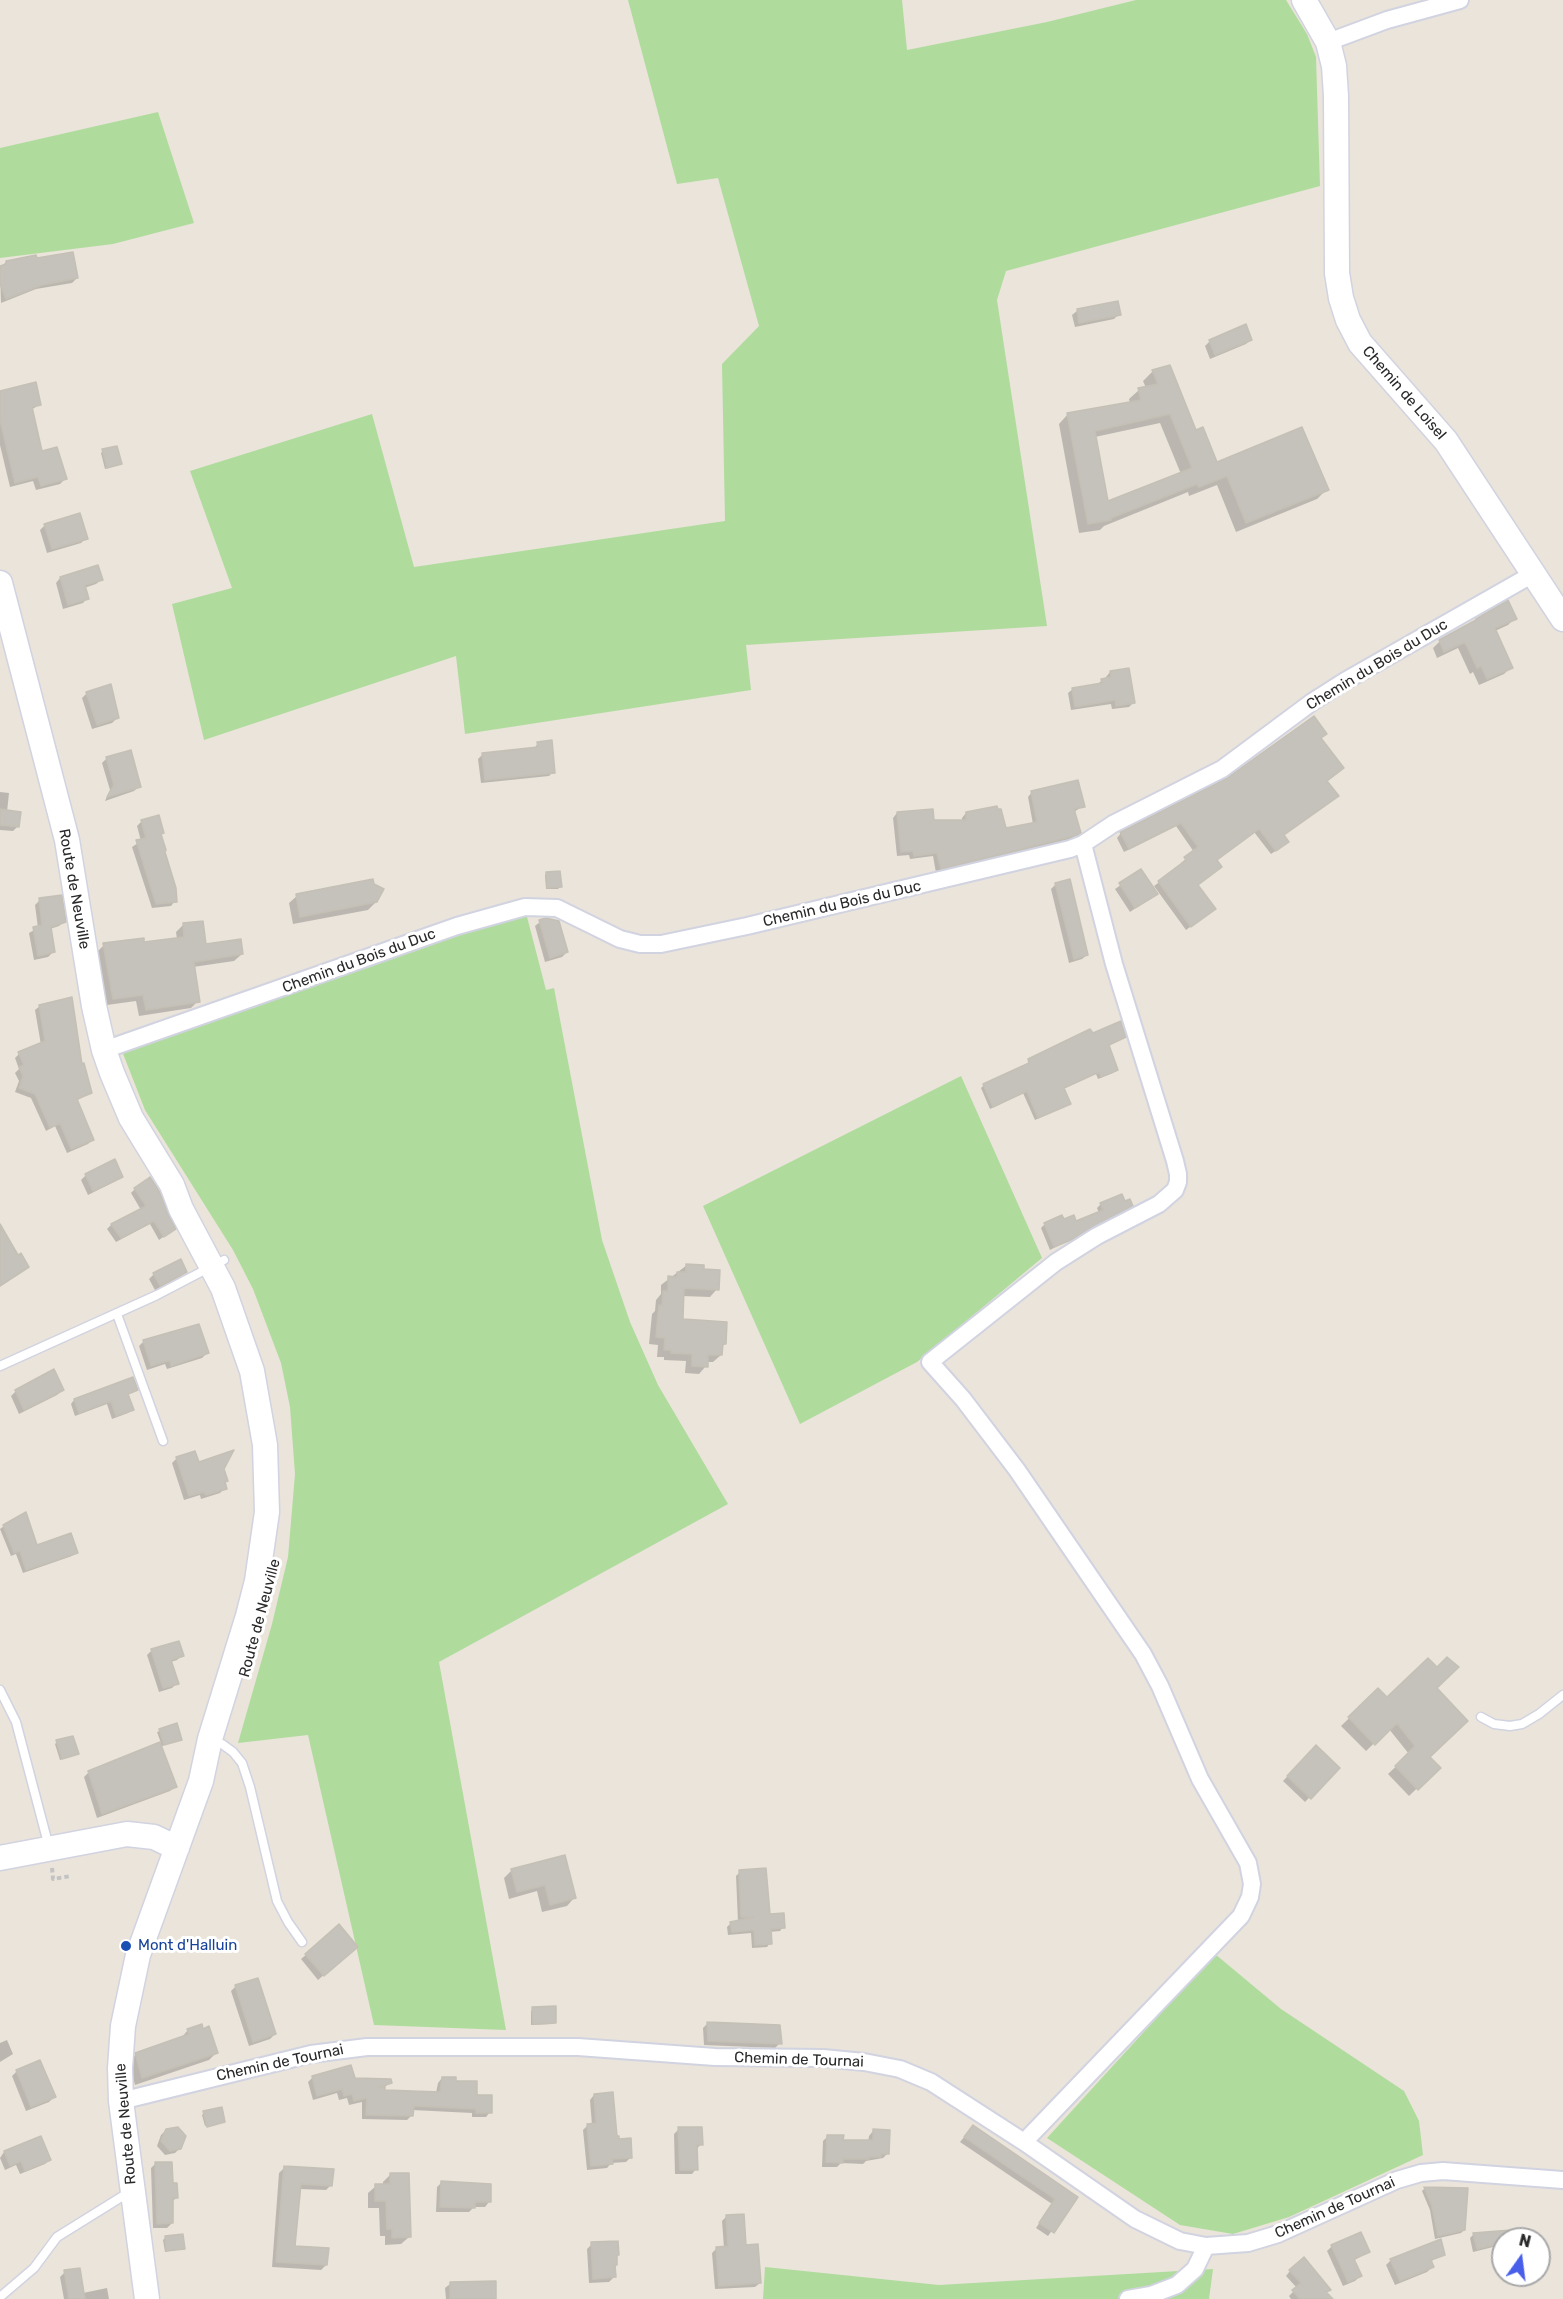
<!DOCTYPE html>
<html>
<head>
<meta charset="utf-8">
<style>
	body { margin:0 }
	#map { position:relative; width:1563px; height:2299px; overflow:hidden; background:#eae4db; font-family:Rubik,sans-serif }
	canvas { display:block }
	.north { position:absolute; left:1491px; top:2227px; width:60px; height:60px; box-sizing:border-box; background:#fff; border:2px solid #a9a9a9; border-radius:50%; rotate:14deg; font-size:16px; font-weight:700; line-height:24px; text-align:center; color:#292929 }
	.north::after { content:''; display:block; margin:auto; width:21px; height:27px; background:#485fea; clip-path:polygon(50% 0,100% 100%,50% 72%,0 100%) }
</style>
</head>
<body>
<div id="map">
<canvas width="1563" height="2299"></canvas>
<div class="north">N</div>
</div>
<script>
const g = document.querySelector('canvas').getContext('2d');
g.lineJoin = 'round';
function fillPath(path, color) { g.fillStyle = color; g.fill(path, 'evenodd'); }
const toPath = rows => new Path2D(rows.map(r => 'M' + r).join(''));
function strokePath(path, color, width, dash) { g.strokeStyle = color; g.lineWidth = width; g.lineCap = dash ? 'butt' : 'round'; g.setLineDash(dash || []); g.stroke(path); }
function drawText(font, color, halo, rows, align = 'center') {
  g.font = font + ' Rubik,sans-serif'; g.lineWidth = 6; g.setLineDash([]); g.textBaseline = 'middle'; g.strokeStyle = halo; g.fillStyle = color; for (const [text, x, y, turn = 0] of rows) {
    g.save(); g.translate(x, y); g.rotate((+turn || 0) * Math.PI / 180); g.textAlign = isNaN(turn) ? turn : align; if (halo) g.strokeText(text, 0, 0); g.fillText(text, 0, 0); g.restore();
  }
}
fillPath(toPath([
	[628,0,902,0,907,50,1047,22,1136,0,1286,0,1307,34,1316,57,1320,186,1006,271,997,300,1047,626,746,645,751,690,465,734,456,656,204,740,172,604,232,588,190,471,372,414,414,567,725,521,722,364,759,326,718,178,677,184],
	[158,112,194,223,113,244,0,258,0,148],
	[526,913,546,990,554,988,602,1240,630,1322,658,1385,728,1504,439,1662,506,2030,374,2025,308,1735,238,1743,272,1624,288,1557,295,1474,290,1407,281,1363,253,1289,233,1250,145,1110,120,1046,377,959],
	[961,1076,1042,1258,917,1362,800,1424,703,1206],
	[1215,1954,1281,2009,1404,2091,1419,2121,1423,2155,1289,2217,1233,2234,1180,2225,1047,2138],
	[765,2267,939,2285,1213,2269,1209,2299,763,2299]
]), '#afdc9c');
fillPath(toPath([
	[36,260,77,278,72,283,36,289,1,303,0,268,6,262],
	[1077,311,1119,314,1114,319,1075,327,1072,315],
	[1251,339,1246,344,1210,359,1205,346,1210,341],
	[1153,371,1216,464,1327,489,1317,499,1236,532,1217,485,1189,496,1188,492,1104,526,1100,530,1079,533,1059,424,1068,414,1130,403,1129,399,1139,390,1146,388,1143,381],
	[1160,423,1181,474,1107,504,1095,437],
	[0,393,39,405,31,410,41,453,65,479,60,484,36,490,33,481,10,487,0,445],
	[103,451,120,464,105,469,101,453],
	[45,525,86,538,81,543,47,553,40,530],
	[60,578,101,580,96,584,84,588,87,598,83,603,63,609,56,583],
	[1515,618,1508,625,1495,631,1511,667,1504,674,1479,685,1473,672,1470,674,1458,648,1437,658,1433,648,1440,641],
	[1110,672,1134,702,1129,707,1112,709,1111,704,1071,710,1068,693,1073,689,1097,685,1102,680,1106,679,1106,677],
	[87,693,117,718,112,723,92,729,82,698],
	[1319,739,1326,781,1337,796,1282,835,1283,846,1271,854,1254,832,1215,860,1220,867,1197,885,1214,909,1186,930,1154,886,1182,865,1181,863,1194,852,1176,826,1124,852,1117,838,1121,833],
	[538,743,553,772,549,776,481,783,478,759,482,755,534,749],
	[130,752,139,786,134,791,105,801,110,790,102,763,106,759],
	[0,792,9,793,7,812,18,826,13,831,0,830],
	[1032,792,1083,806,1074,812,1079,832,1074,837,1061,843,936,873,933,856,910,859,909,855,897,856,893,818,897,813,933,821,962,821,962,818,966,813,1005,830,1033,824,1028,797],
	[158,817,160,835,175,901,171,906,152,908,132,847,141,841,137,826,141,822],
	[1141,871,1156,894,1130,912,1115,889],
	[547,873,560,887,558,889,546,889,545,875],
	[1056,884,1087,955,1082,959,1069,963,1051,889],
	[297,896,376,902,368,910,293,924,289,903],
	[40,900,64,922,59,926,50,929,53,952,48,957,34,960,29,933,38,928,35,905],
	[540,922,567,952,562,957,545,962,535,926],
	[183,925,205,946,242,954,234,961,193,967,198,1001,191,1008,139,1016,136,1001,107,1005,97,952,104,945,143,943,177,939,176,932],
	[40,1006,81,1066,90,1093,76,1101,93,1139,88,1144,67,1153,55,1126,46,1131,31,1098,15,1092,19,1081,15,1073,19,1069,15,1058,19,1054,41,1045,35,1010],
	[1092,1035,1124,1037,1108,1046,1117,1070,1113,1073,1098,1079,1096,1074,1063,1089,1069,1104,1035,1120,1023,1093,990,1109,981,1088,984,1085,1026,1066,1029,1061],
	[114,1161,121,1176,116,1181,88,1195,81,1180,86,1175],
	[135,1189,174,1229,159,1240,150,1224,116,1242,107,1229,111,1225,141,1210,131,1193],
	[1101,1204,1128,1209,1050,1250,1041,1228,1045,1224,1062,1217,1063,1221,1075,1223,1099,1213,1097,1208],
	[687,1265,703,1271,717,1289,710,1297,682,1296,681,1321,725,1344,721,1347,721,1355,713,1362,706,1362,706,1366,699,1374,685,1373,686,1361,664,1360,664,1357,657,1357,658,1345,649,1344,652,1314,655,1311,656,1300,661,1294,661,1285],
	[186,1272,181,1276,155,1290,149,1279,154,1274],
	[144,1341,207,1353,202,1358,167,1369,165,1364,147,1370,139,1346],
	[136,1389,127,1395,132,1409,128,1413,112,1419,107,1404,75,1416,71,1404,74,1400],
	[62,1390,57,1395,19,1414,11,1396,16,1391],
	[177,1458,222,1469,225,1488,220,1493,201,1499,200,1495,184,1500,172,1463],
	[4,1526,36,1546,76,1552,72,1556,23,1573,16,1554,11,1556,0,1529],
	[152,1650,182,1655,177,1660,171,1662,177,1683,172,1688,159,1692,147,1655],
	[1435,1688,1428,1757,1438,1768,1409,1796,1388,1774,1409,1754,1389,1729,1366,1751,1341,1726,1378,1690,1387,1699],
	[176,1725,180,1739,160,1747,175,1787,170,1791,97,1818,84,1777,89,1772,161,1743,157,1732],
	[57,1742,77,1754,60,1760,55,1744],
	[1316,1747,1338,1768,1305,1802,1283,1781],
	[564,1857,574,1898,567,1906,542,1912,537,1891,509,1899,504,1878,511,1871],
	[740,1872,768,1916,783,1927,780,1931,769,1932,770,1943,767,1947,752,1948,751,1933,728,1935,727,1927,731,1923,738,1922,736,1876],
	[339,1927,351,1951,318,1980,301,1959],
	[236,1986,275,2034,270,2039,249,2046,231,1991],
	[533,2009,555,2022,553,2024,531,2025,531,2011],
	[707,2024,780,2043,775,2048,704,2045,703,2028],
	[188,2030,216,2053,209,2060,135,2085,129,2062,136,2054,181,2038],
	[7,2040,13,2054,0,2062,0,2043],
	[17,2071,54,2097,49,2102,26,2111,12,2076],
	[313,2077,390,2082,384,2088,383,2092,436,2093,438,2083,442,2078,455,2083,475,2097,490,2112,486,2117,472,2117,472,2113,412,2110,412,2115,407,2120,362,2119,362,2102,349,2105,347,2098,339,2100,337,2093,313,2100,308,2082],
	[594,2095,616,2138,631,2157,626,2162,611,2163,607,2168,587,2170,583,2130,587,2126,592,2125,590,2100],
	[204,2113,223,2121,205,2126,202,2115],
	[679,2129,701,2144,696,2150,696,2169,692,2174,675,2174,674,2134],
	[166,2130,180,2148,175,2153,165,2155,157,2146,161,2135],
	[873,2131,888,2153,883,2158,866,2161,863,2164,841,2163,837,2167,822,2167,823,2141,828,2136,842,2141,868,2142,869,2136],
	[969,2131,1076,2198,1048,2236,1036,2228,1052,2204,960,2142],
	[40,2138,49,2160,45,2164,20,2174,16,2165,5,2170,0,2158,4,2152],
	[156,2163,171,2185,177,2197,171,2203,172,2223,167,2228,153,2228,151,2168],
	[284,2168,331,2185,326,2190,299,2189,293,2248,326,2265,321,2270,272,2267,279,2173],
	[391,2174,409,2237,401,2244,385,2245,385,2236,380,2236,379,2208,368,2208,368,2193,376,2186,383,2186,383,2182],
	[442,2182,489,2202,485,2207,474,2207,469,2212,436,2212,437,2187],
	[1425,2188,1464,2230,1461,2233,1435,2239,1430,2210,1422,2191],
	[726,2217,744,2246,760,2283,755,2287,715,2289,712,2253,717,2248,724,2248,722,2221],
	[1524,2230,1525,2239,1503,2239,1503,2261,1493,2247,1473,2252,1470,2238,1474,2234],
	[165,2238,183,2248,165,2252,163,2240],
	[592,2244,615,2256,614,2277,609,2282,589,2283,587,2249],
	[1332,2246,1368,2252,1353,2261,1360,2276,1355,2281,1343,2286,1327,2251],
	[1443,2254,1430,2262,1432,2267,1427,2272,1395,2285,1386,2265,1391,2260],
	[1290,2271,1329,2290,1325,2293,1331,2299,1291,2299,1289,2296,1297,2288,1286,2276],
	[65,2272,83,2293,107,2288,109,2299,64,2299,60,2277],
	[450,2284,494,2299,446,2299,445,2288]
]), '#0003');
const building = toPath([
	[73,252,78,278,42,285,6,299,0,284,0,266,6,264,6,261,36,255,37,258,73,252],
	[1118,301,1121,315,1079,323,1077,309,1118,301],
	[1246,324,1252,340,1215,355,1209,340,1246,324],
	[1170,365,1196,430,1203,427,1217,462,1302,427,1329,490,1246,523,1227,476,1199,487,1197,484,1111,518,1111,520,1088,524,1067,413,1141,400,1138,388,1158,384,1152,370,1170,365],
	[1170,414,1192,468,1108,501,1095,431,1170,414],
	[36,382,41,405,32,407,42,451,57,447,67,479,41,486,38,477,15,483,0,420,0,391,36,382],
	[117,446,122,464,107,468,102,449,117,446],
	[80,513,88,539,52,549,44,524,80,513],
	[98,565,103,580,85,585,89,599,68,605,60,577,98,565],
	[1508,600,1517,619,1495,628,1513,668,1487,679,1481,666,1477,668,1465,642,1444,652,1439,640,1476,620,1476,619,1508,600],
	[1129,668,1135,703,1116,706,1115,700,1075,707,1072,688,1102,683,1101,679,1111,677,1110,671,1129,668],
	[111,684,119,718,97,725,86,692,111,684],
	[1314,716,1327,734,1321,738,1344,768,1327,781,1339,796,1284,835,1289,842,1276,851,1259,829,1217,860,1222,867,1198,885,1216,909,1191,927,1158,881,1186,860,1184,857,1198,847,1181,823,1129,849,1120,832,1227,778,1314,716],
	[552,740,555,773,485,780,482,753,538,747,537,742,552,740],
	[131,750,141,787,107,797,114,785,106,757,131,750],
	[1078,780,1085,807,1074,809,1081,833,1078,835,941,869,937,853,914,856,913,851,901,852,897,812,933,809,934,820,966,820,966,812,997,806,998,809,1001,809,1006,828,1037,822,1031,791,1078,780],
	[0,809,21,812,19,827,0,825,0,809],
	[159,815,164,833,161,834,166,850,165,852,176,888,177,902,156,904,136,840,146,838,141,820,159,815],
	[1141,869,1158,894,1135,908,1119,883,1141,869],
	[560,871,562,887,547,888,546,872,560,871],
	[373,879,374,884,384,889,377,902,300,917,296,894,373,879],
	[1070,879,1088,955,1074,959,1055,883,1070,879],
	[62,895,66,922,51,927,55,952,38,956,33,927,42,925,39,898,62,895],
	[546,918,559,921,568,952,550,958,539,920,546,918],
	[203,921,206,944,241,939,243,954,194,962,200,1002,146,1010,143,995,113,999,103,943,144,938,144,942,184,937,183,923,203,921],
	[72,997,82,1064,84,1063,92,1093,77,1099,94,1140,71,1149,60,1123,50,1128,35,1094,19,1088,23,1076,19,1067,24,1065,18,1052,45,1041,39,1005,72,997],
	[1121,1021,1126,1037,1109,1045,1118,1070,1101,1077,1099,1072,1064,1088,1071,1104,1038,1118,1027,1091,993,1107,983,1084,1029,1063,1028,1059,1090,1029,1093,1033,1121,1021],
	[115,1159,123,1177,93,1191,85,1174,115,1159],
	[150,1177,159,1191,176,1229,164,1237,154,1221,121,1238,111,1224,146,1206,134,1188,150,1177],
	[1122,1194,1125,1201,1130,1199,1133,1206,1071,1240,1054,1247,1044,1223,1062,1215,1064,1219,1074,1215,1076,1221,1103,1210,1100,1203,1122,1194],
	[0,1224,18,1255,21,1253,29,1267,0,1286,0,1224],
	[181,1259,187,1272,160,1286,153,1273,181,1259],
	[686,1264,704,1265,704,1269,720,1270,719,1290,684,1288,683,1319,727,1322,726,1344,723,1344,722,1355,708,1355,708,1367,692,1366,692,1354,671,1353,671,1350,664,1350,665,1338,656,1337,659,1305,662,1306,663,1291,668,1291,668,1276,677,1277,677,1272,686,1272,686,1264],
	[199,1324,209,1353,171,1366,170,1360,151,1366,143,1340,199,1324],
	[54,1369,64,1390,24,1410,15,1390,54,1369],
	[133,1377,138,1390,128,1394,134,1410,116,1416,111,1401,79,1413,74,1399,133,1377],
	[234,1450,224,1469,228,1481,225,1482,227,1489,206,1495,204,1492,189,1496,176,1457,195,1451,199,1462,234,1450],
	[26,1512,37,1545,71,1533,78,1553,26,1570,20,1551,14,1553,3,1525,26,1512],
	[179,1641,184,1656,171,1660,179,1684,163,1688,151,1649,179,1641],
	[1447,1657,1459,1667,1437,1688,1468,1721,1430,1757,1441,1768,1418,1790,1395,1766,1415,1746,1397,1723,1375,1745,1348,1717,1378,1688,1387,1697,1428,1658,1437,1667,1447,1657],
	[177,1723,182,1740,164,1745,159,1729,177,1723],
	[73,1736,79,1754,62,1759,56,1740,73,1736],
	[160,1742,177,1787,102,1814,88,1771,160,1742],
	[1316,1745,1340,1768,1311,1799,1287,1776,1316,1745],
	[565,1855,576,1898,550,1905,545,1885,517,1892,511,1869,565,1855],
	[766,1868,770,1914,784,1913,785,1928,771,1929,772,1944,755,1945,754,1930,732,1932,730,1922,754,1917,741,1917,739,1870,766,1868],
	[339,1924,358,1947,324,1976,305,1954,339,1924],
	[258,1978,276,2034,253,2042,235,1985,258,1978],
	[556,2006,556,2023,533,2024,532,2007,556,2006],
	[707,2022,780,2025,782,2044,708,2041,707,2022],
	[202,2024,203,2029,209,2026,218,2053,142,2078,135,2053,189,2034,187,2029,202,2024],
	[40,2060,56,2097,31,2107,16,2070,40,2060],
	[351,2065,355,2078,391,2079,392,2083,379,2087,385,2087,385,2090,440,2092,442,2077,456,2077,456,2081,477,2081,477,2095,492,2095,492,2113,476,2113,476,2109,414,2106,413,2116,366,2115,367,2098,354,2101,352,2094,344,2096,342,2089,317,2096,312,2076,351,2065],
	[613,2092,617,2136,619,2136,619,2139,631,2138,632,2158,612,2159,613,2164,591,2166,587,2124,596,2123,594,2094,613,2092],
	[222,2107,225,2122,207,2127,203,2111,222,2107],
	[973,2125,1078,2197,1054,2233,1039,2223,1055,2199,964,2137,973,2125],
	[178,2127,186,2136,181,2149,170,2151,161,2141,166,2129,178,2127],
	[678,2127,702,2127,703,2145,697,2145,698,2170,680,2170,678,2127],
	[873,2129,890,2130,889,2154,881,2154,881,2157,869,2157,869,2159,843,2159,843,2163,826,2162,827,2135,844,2135,843,2140,873,2140,873,2129],
	[41,2136,51,2160,25,2171,21,2161,10,2166,4,2151,41,2136],
	[155,2162,172,2162,173,2183,177,2183,178,2198,173,2198,173,2223,157,2224,155,2162],
	[284,2166,334,2169,332,2186,301,2184,295,2246,329,2248,327,2265,276,2262,284,2166],
	[390,2173,409,2173,411,2237,392,2238,392,2229,387,2229,386,2201,375,2201,375,2184,390,2184,390,2173],
	[441,2181,491,2184,491,2202,475,2202,475,2208,440,2207,441,2181],
	[1424,2187,1468,2188,1465,2230,1438,2236,1432,2206,1424,2187],
	[744,2214,746,2245,758,2244,761,2283,719,2286,716,2247,728,2246,726,2215,744,2214],
	[1524,2229,1526,2238,1503,2239,1503,2243,1477,2249,1473,2233,1524,2229],
	[1361,2232,1370,2252,1354,2259,1362,2276,1348,2282,1331,2245,1361,2232],
	[183,2234,185,2249,166,2251,165,2236,183,2234],
	[1441,2239,1445,2255,1431,2260,1434,2267,1400,2281,1390,2259,1441,2239],
	[618,2241,619,2255,617,2255,617,2265,615,2265,616,2277,593,2279,591,2242,618,2241],
	[1304,2257,1331,2290,1326,2292,1333,2299,1300,2299,1292,2290,1301,2283,1289,2270,1304,2257],
	[80,2268,85,2299,69,2299,64,2270,80,2268],
	[496,2281,496,2299,450,2299,450,2282,496,2281]
]);
fillPath(building, '#c5c1bb');
strokePath(building, '#c5c0b5', 1.5);
const lane = toPath([
	[117,1314,163,1441],
	[0,1366,157,1295,224,1260],
	[0,1690,16,1722,49,1847],
	[1481,1717,1494,1724,1510,1726,1522,1724,1539,1714,1563,1695],
	[211,1740,222,1744,233,1752,242,1763,250,1787,277,1901,288,1922,302,1942],
	[0,2297,34,2268,57,2237,131,2191]
]);
const street = toPath([
	[1328,42,1387,20,1460,0],
	[104,1050,457,926,525,907,557,908,620,939,640,944,661,944,747,926,1070,849,1083,844,1113,824,1222,769,1312,702,1345,681,1533,574],
	[121,2101,311,2054,367,2047,578,2047,715,2057,823,2058,864,2062,900,2069,931,2082,1024,2142,1135,2219,1180,2241,1206,2246,1248,2243,1278,2234,1397,2180,1421,2173,1443,2171,1563,2180],
	[1024,2142,1241,1916,1250,1897,1252,1884,1248,1863,1200,1779,1160,1686,1143,1654,1017,1470,963,1399,930,1362,1056,1262,1097,1236,1159,1204,1175,1190,1178,1182,1178,1174,1175,1161,1114,964,1083,844],
	[1128,2299,1151,2295,1177,2285,1195,2269,1206,2246]
]);
const secondary = toPath([
	[1304,0,1328,42,1334,66,1336,96,1337,273,1341,298,1348,320,1360,343,1446,441,1563,619],
	[0,583,67,840,94,1006,104,1050,112,1073,131,1118,172,1185,181,1209,223,1288,252,1371,265,1445,267,1512,257,1581,248,1616,210,1739,201,1781,138,1955,123,2026,120,2068,121,2101,147,2299],
	[0,1858,127,1834,154,1837,177,1848]
]);
strokePath(lane, '#d1d3e0', 11);
strokePath(street, '#d1d3e0', 20);
strokePath(secondary, '#d1d3e0', 27);
strokePath(toPath([
	[52,1868,53,1879,71,1876]
]), '#c3c3c3', 4, [4.5, 3]);
strokePath(lane, '#fff', 8);
strokePath(street, '#fff', 16);
strokePath(secondary, '#fff', 24);
for (const [x, y, r, color] of [
	[126,1946,6,"#1a4fb4"]
]) { const dot = new Path2D(); dot.arc(x, y, r, 0, 2 * Math.PI); g.fillStyle = color; g.fill(dot); strokePath(dot, '#fff', 2); }
drawText('15px', '#292929', '#fff', [
	["Chemin de Loisel",1404,393,49],
	["Chemin du Bois du Duc",1377,665,-31],
	["Route de Neuville",74,889,80],
	["Chemin du Bois du Duc",842,904,-13],
	["Chemin du Bois du Duc",359,961,-20],
	["Route de Neuville",260,1618,-75],
	["Chemin de Tournai",799,2060,2],
	["Chemin de Tournai",280,2063,-12],
	["Route de Neuville",126,2124,-95],
	["Chemin de Tournai",1335,2208,-24]
]);
drawText('15px', '#164399', '#fff', [
	["Mont d'Halluin",138,1946]
], 'left');
</script>
</body>
</html>
